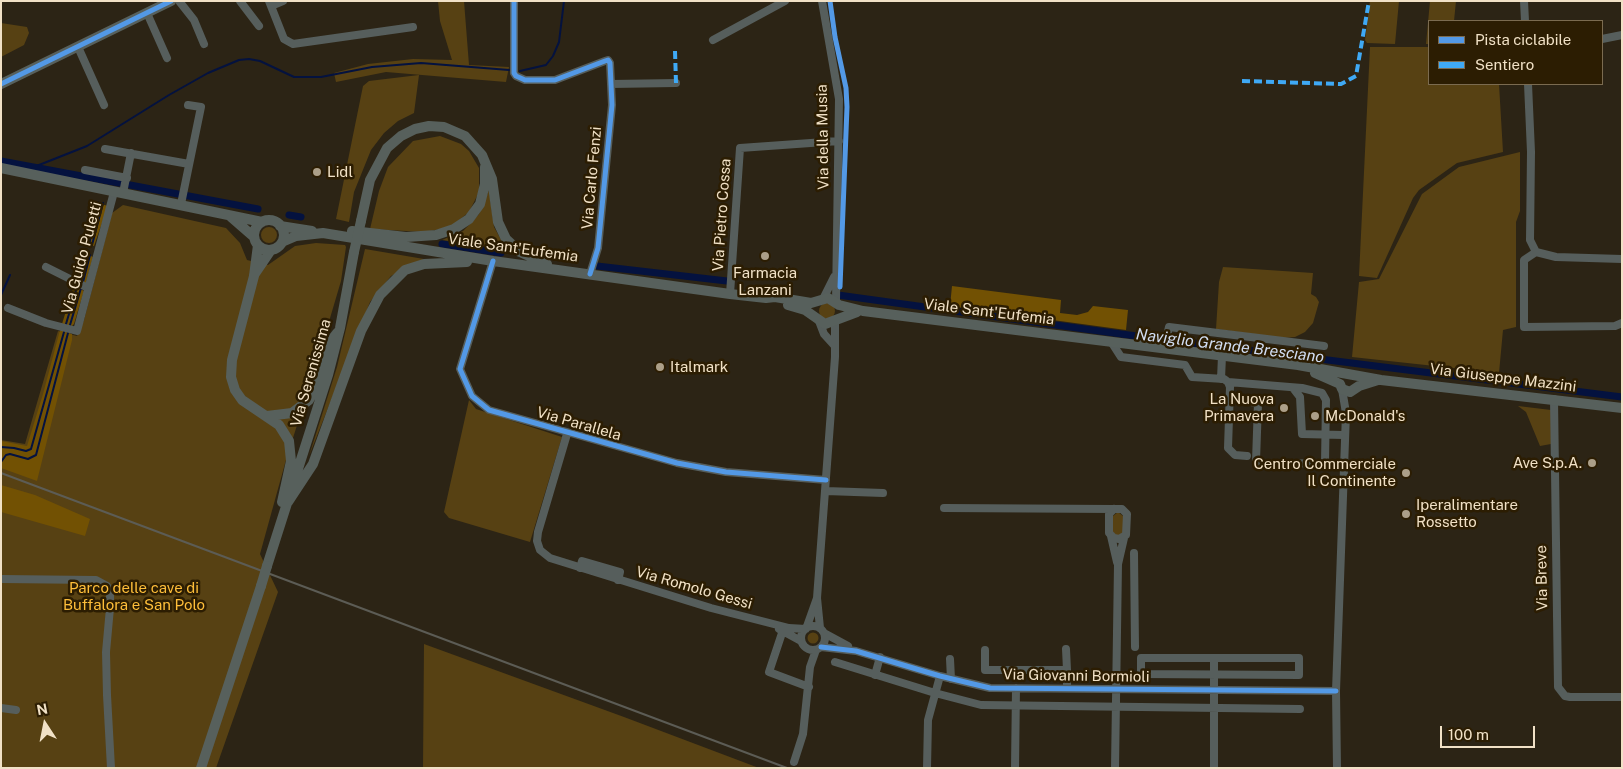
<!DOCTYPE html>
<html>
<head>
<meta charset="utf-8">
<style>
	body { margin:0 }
	#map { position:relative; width:1623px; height:769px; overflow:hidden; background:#2c2415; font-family:"Public Sans",sans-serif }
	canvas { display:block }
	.frame { position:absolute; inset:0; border:2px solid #f1e1c6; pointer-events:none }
	.legend { position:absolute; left:1428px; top:20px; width:175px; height:65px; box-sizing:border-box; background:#2c1d02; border:1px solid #7b6b50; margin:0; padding:6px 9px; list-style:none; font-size:15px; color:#f1e1c6 }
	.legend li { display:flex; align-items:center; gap:10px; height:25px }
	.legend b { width:25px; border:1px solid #7b6b50 }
	.north { position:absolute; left:20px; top:699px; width:50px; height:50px; -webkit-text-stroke:4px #2c1d02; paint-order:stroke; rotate:349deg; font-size:14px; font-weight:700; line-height:20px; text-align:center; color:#f1e1c6 }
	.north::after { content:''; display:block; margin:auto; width:18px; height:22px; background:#f1e1c6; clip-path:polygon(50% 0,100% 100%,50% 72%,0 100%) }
	.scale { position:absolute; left:1440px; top:726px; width:95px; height:22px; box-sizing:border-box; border:2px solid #f1e1c6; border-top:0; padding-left:6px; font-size:15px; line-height:18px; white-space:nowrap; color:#f1e1c6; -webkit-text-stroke:4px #2c1d02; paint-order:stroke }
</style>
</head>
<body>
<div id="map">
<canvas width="1623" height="769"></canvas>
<div class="frame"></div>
<ul class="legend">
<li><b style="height:6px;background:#5399e6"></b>Pista ciclabile</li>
<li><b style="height:6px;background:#3fa9f5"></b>Sentiero</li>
</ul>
<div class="north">N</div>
<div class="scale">100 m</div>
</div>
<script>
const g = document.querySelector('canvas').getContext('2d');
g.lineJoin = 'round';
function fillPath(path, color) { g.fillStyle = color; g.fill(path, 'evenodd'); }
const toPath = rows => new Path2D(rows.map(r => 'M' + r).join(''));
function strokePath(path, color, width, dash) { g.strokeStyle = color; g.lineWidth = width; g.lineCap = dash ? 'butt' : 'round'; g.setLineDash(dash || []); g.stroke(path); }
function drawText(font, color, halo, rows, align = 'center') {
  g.font = font + ' "Public Sans",sans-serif'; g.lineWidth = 5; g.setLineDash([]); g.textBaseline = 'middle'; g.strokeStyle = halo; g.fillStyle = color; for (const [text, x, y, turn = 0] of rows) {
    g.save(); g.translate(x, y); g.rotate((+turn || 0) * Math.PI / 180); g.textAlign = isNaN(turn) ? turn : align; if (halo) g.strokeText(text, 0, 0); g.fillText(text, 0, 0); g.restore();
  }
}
fillPath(toPath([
	[438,1,464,1,469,65,509,67,506,82,386,72,336,82,334,73,368,64,413,59,452,60,440,21],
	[1370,1,1399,1,1395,44,1367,43,1365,40],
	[1430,1,1456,1,1454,21,1429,21,1429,44,1426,44],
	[1,23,27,27,29,33,24,45,1,57],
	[1370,47,1429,47,1429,84,1499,84,1503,152,1457,163,1419,190,1413,198,1377,278,1359,276],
	[419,75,414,113,398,121,384,133,371,150,354,192,349,222,336,219,363,86,369,81],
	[440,136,461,144,469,151,479,168,479,192,469,212,453,225,441,229,424,232,370,229,379,191,388,167,413,141],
	[1520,152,1520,211,1516,222,1516,327,1503,330,1499,373,1352,357,1359,282,1379,279,1422,194,1459,167],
	[489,190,494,227,506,249,442,240,463,231,471,223,479,214],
	[123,205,226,228,240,243,247,260,268,265,295,246,316,243,345,245,346,247,341,281,320,352,316,374,306,397,286,460,260,554,278,592,216,768,1,768,1,440,25,444,58,331,77,336,84,320,112,213],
	'261 235a8 8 0 1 1 16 0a8 8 0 1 1-16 0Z',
	[365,249,424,259,391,276,370,302,309,456,337,367],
	[1223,267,1313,273,1311,294,1316,297,1319,302,1313,323,1305,332,1295,337,1283,338,1216,329,1219,282],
	'819 311a8 8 0 1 1 16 0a8 8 0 1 1-16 0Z',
	[469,400,476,409,562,437,530,542,449,518,444,512],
	[1518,406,1551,410,1551,444,1540,446,1526,412],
	[1118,512,1123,516,1123,533,1117,536,1112,531,1113,516],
	'807.5 638a5.5 5.5 0 1 1 11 0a5.5 5.5 0 1 1-11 0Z',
	[424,644,624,717,759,768,423,768]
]), '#574113');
fillPath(toPath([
	[94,202,108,206,94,246,84,244],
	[82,252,93,257,86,283,83,283,75,280],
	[74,285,84,291,74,324,72,326,62,324],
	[952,286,1061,300,1060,313,1077,315,1088,312,1093,306,1128,310,1126,330,950,306],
	[60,330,72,334,72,340,37,481,1,468,1,441,27,446,43,394],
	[1,485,35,495,90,519,85,536,1,512]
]), '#725103');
strokePath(toPath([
	[520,71,546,65,553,56,559,42,564,1],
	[34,167,87,146,169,95,208,73,239,60,249,59,260,61,294,77,321,77,372,67,421,63,509,70],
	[89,245,98,202],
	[92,245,103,203],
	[79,281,86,254],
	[83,282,90,255],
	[1,295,10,275],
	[66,324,77,287],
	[70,325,81,288],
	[1,447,14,448,26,451,31,449,64,332],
	[1,462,6,455,10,454,28,459,36,455,68,333]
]), '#04123f', 2);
strokePath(toPath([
	[1,161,119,183],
	[130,185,258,209],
	[289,215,301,217],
	[442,244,501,253],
	[597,266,727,281],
	[838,295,1121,334,1622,397]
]), '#04123f', 7);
strokePath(toPath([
	[179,1,194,20,204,44],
	[240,1,259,26],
	[269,1,284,39,293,44,413,27],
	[514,1,514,73,516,76,525,80,555,80,605,61,608,60,610,63,612,105,598,248,590,274],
	[822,1,839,99,836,301],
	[1524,1,1525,21],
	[271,6,283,1],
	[147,13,167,58],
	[1602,39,1622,35],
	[713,40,785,1],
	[78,47,104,105],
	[611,84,676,83],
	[1528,84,1531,152,1530,240,1536,252,1556,257,1622,259],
	[105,149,189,164],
	[85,170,127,178],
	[123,193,131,153],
	[181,204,201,107,188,105],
	[1536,252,1524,260,1524,327,1615,326,1622,323],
	[493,261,460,369,472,396,489,410,677,463,726,472,826,480],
	[46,267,88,288],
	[730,294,740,148,839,141],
	[823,299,834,277],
	[8,308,46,323,77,331,114,192],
	[819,321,824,334,834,345],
	[1112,343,1121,357,1185,365,1192,377,1224,379,1228,382,1230,387,1228,448,1235,455,1247,456],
	[1164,349,1169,327,1324,346],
	[1221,379,1222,356],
	[1228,382,1302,388,1322,393,1326,400,1325,463,1257,464,1256,461,1258,403,1229,399],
	[1293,388,1300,397,1302,434,1343,435],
	[1554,399,1558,687,1565,696,1570,697,1622,697],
	[567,434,538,532,537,541,540,550,550,558,711,608,789,628,806,629,817,598],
	[826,491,883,493],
	[944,508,1114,509],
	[1114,509,1122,509,1127,514,1126,535,1119,539,1114,538,1109,533,1109,514,1114,509],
	[1111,536,1117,562],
	[1134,553,1135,647],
	[580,568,582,561,620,572,618,580],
	[1,579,96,580,107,586,110,593,110,608,106,652,107,695,111,768],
	'801 638a12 12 0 1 1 24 0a12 12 0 1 1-24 0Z',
	[820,628,817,598,835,357,835,321],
	[779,629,801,641],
	[783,630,769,672,809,687],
	[824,633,848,646],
	[821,647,856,651,940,676,990,688,1336,691],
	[1066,649,1067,670],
	[985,650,985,670,1067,670,1067,688],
	[1141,658,1299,658,1299,675,1141,674,1141,658],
	[950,659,951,679],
	[835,662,935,693,981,705,1300,709],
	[875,675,880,657],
	[1,708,16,710],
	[794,762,803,734,810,667,816,650],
	[927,768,928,720,940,676],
	[1015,768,1016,688],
	[1115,768,1118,564,1124,538],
	[1214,768,1214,658],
	[1337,768,1336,691,1346,413,1342,389]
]), '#565e5c', 8);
strokePath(toPath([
	[1,84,171,1],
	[1,168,262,222],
	[231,217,254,237],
	'254 235a15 15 0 1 1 30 0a15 15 0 1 1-30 0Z',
	[361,221,370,180,387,148,401,136,415,129,429,126,444,127,465,136,482,155,492,179,498,222,506,239,520,252,547,264],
	[280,226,312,231],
	[352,231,406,237,436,235,454,229,469,219,480,204,485,184,485,167],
	[282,242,296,236,323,233,493,261,730,294,766,298,775,297,811,303,828,298,839,305,863,311,1298,365,1381,380,1622,408],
	[258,245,254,276,232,360,231,377,235,390,242,400,279,425,289,441,291,461,282,502],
	[254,275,271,250],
	[788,305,805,310,825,324,857,312],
	[1315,373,1340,384,1342,389,1350,392,1359,386,1378,380],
	[267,416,292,413,309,400,316,387,327,346,337,333],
	[288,502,313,464,361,331,380,295,405,270,424,264,467,262],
	[267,566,328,375,340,328,354,252],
	[201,768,261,586]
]), '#57605c', 10);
strokePath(toPath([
	[1,473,787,768]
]), '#5c5c55', 2);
strokePath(toPath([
	[354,252,361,221],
	[261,586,267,566]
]), '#57605c', 10);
strokePath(toPath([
	[675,51,676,83],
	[1242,81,1341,84,1356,76,1369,1]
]), '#3fa9f5', 4, [8, 4]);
strokePath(toPath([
	[514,1,514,73,516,76,525,80,555,80,605,61,608,60,610,63,612,105,598,248,590,274],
	[830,1,835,37,846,88,847,107,840,287],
	[1,84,171,1],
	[493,261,460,369,472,396,489,410,677,463,726,472,826,480],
	[821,647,856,651,940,676,990,688,1336,691]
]), '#5399e6', 5);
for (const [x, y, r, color] of [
	[317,172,5,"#ac9f88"],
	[765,256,5,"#ac9f88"],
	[660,367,5,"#ac9f88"],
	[1284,408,5,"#ac9f88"],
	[1315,416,5,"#ac9f88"],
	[1592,463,5,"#ac9f88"],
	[1406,473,5,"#ac9f88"],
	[1406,514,5,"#ac9f88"]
]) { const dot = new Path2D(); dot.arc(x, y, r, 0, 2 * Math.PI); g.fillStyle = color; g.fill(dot); strokePath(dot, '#2c1d02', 2); }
drawText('15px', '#f1e1c6', '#2c1d02', [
	["Via della Musia",823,137,-91],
	["Via Carlo Fenzi",592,178,-85],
	["Via Pietro Cossa",722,215,-86],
	["Viale Sant'Eufemia",513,248,8],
	["Via Guido Puletti",82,258,-75],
	["Viale Sant'Eufemia",989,312,7],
	["Via Serenissima",311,373,-74],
	["Via Giuseppe Mazzini",1503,378,7],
	["Via Parallela",579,424,16],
	["Via Breve",1542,578,-91],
	["Via Romolo Gessi",694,588,16],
	["Via Giovanni Bormioli",1076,676,1]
]);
drawText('15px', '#f1e1c6', '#2c1d02', [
	["Lidl",327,172],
	["Farmacia",765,273,"center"],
	["Lanzani",765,290,"center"],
	["Italmark",670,367],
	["La Nuova",1274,399,"right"],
	["Primavera",1274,416,"right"],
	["McDonald's",1325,416],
	["Ave S.p.A.",1582,463,"right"],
	["Centro Commerciale",1396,464,"right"],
	["Il Continente",1396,481,"right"],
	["Iperalimentare",1416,505],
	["Rossetto",1416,522]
], 'left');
drawText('15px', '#febe3a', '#2c1d02', [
	["Parco delle cave di",134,588],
	["Buffalora e San Polo",134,605]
]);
drawText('italic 16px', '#d1ddf2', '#2c1d02', [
	["Naviglio Grande Bresciano",1230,346,7]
]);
</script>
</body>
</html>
